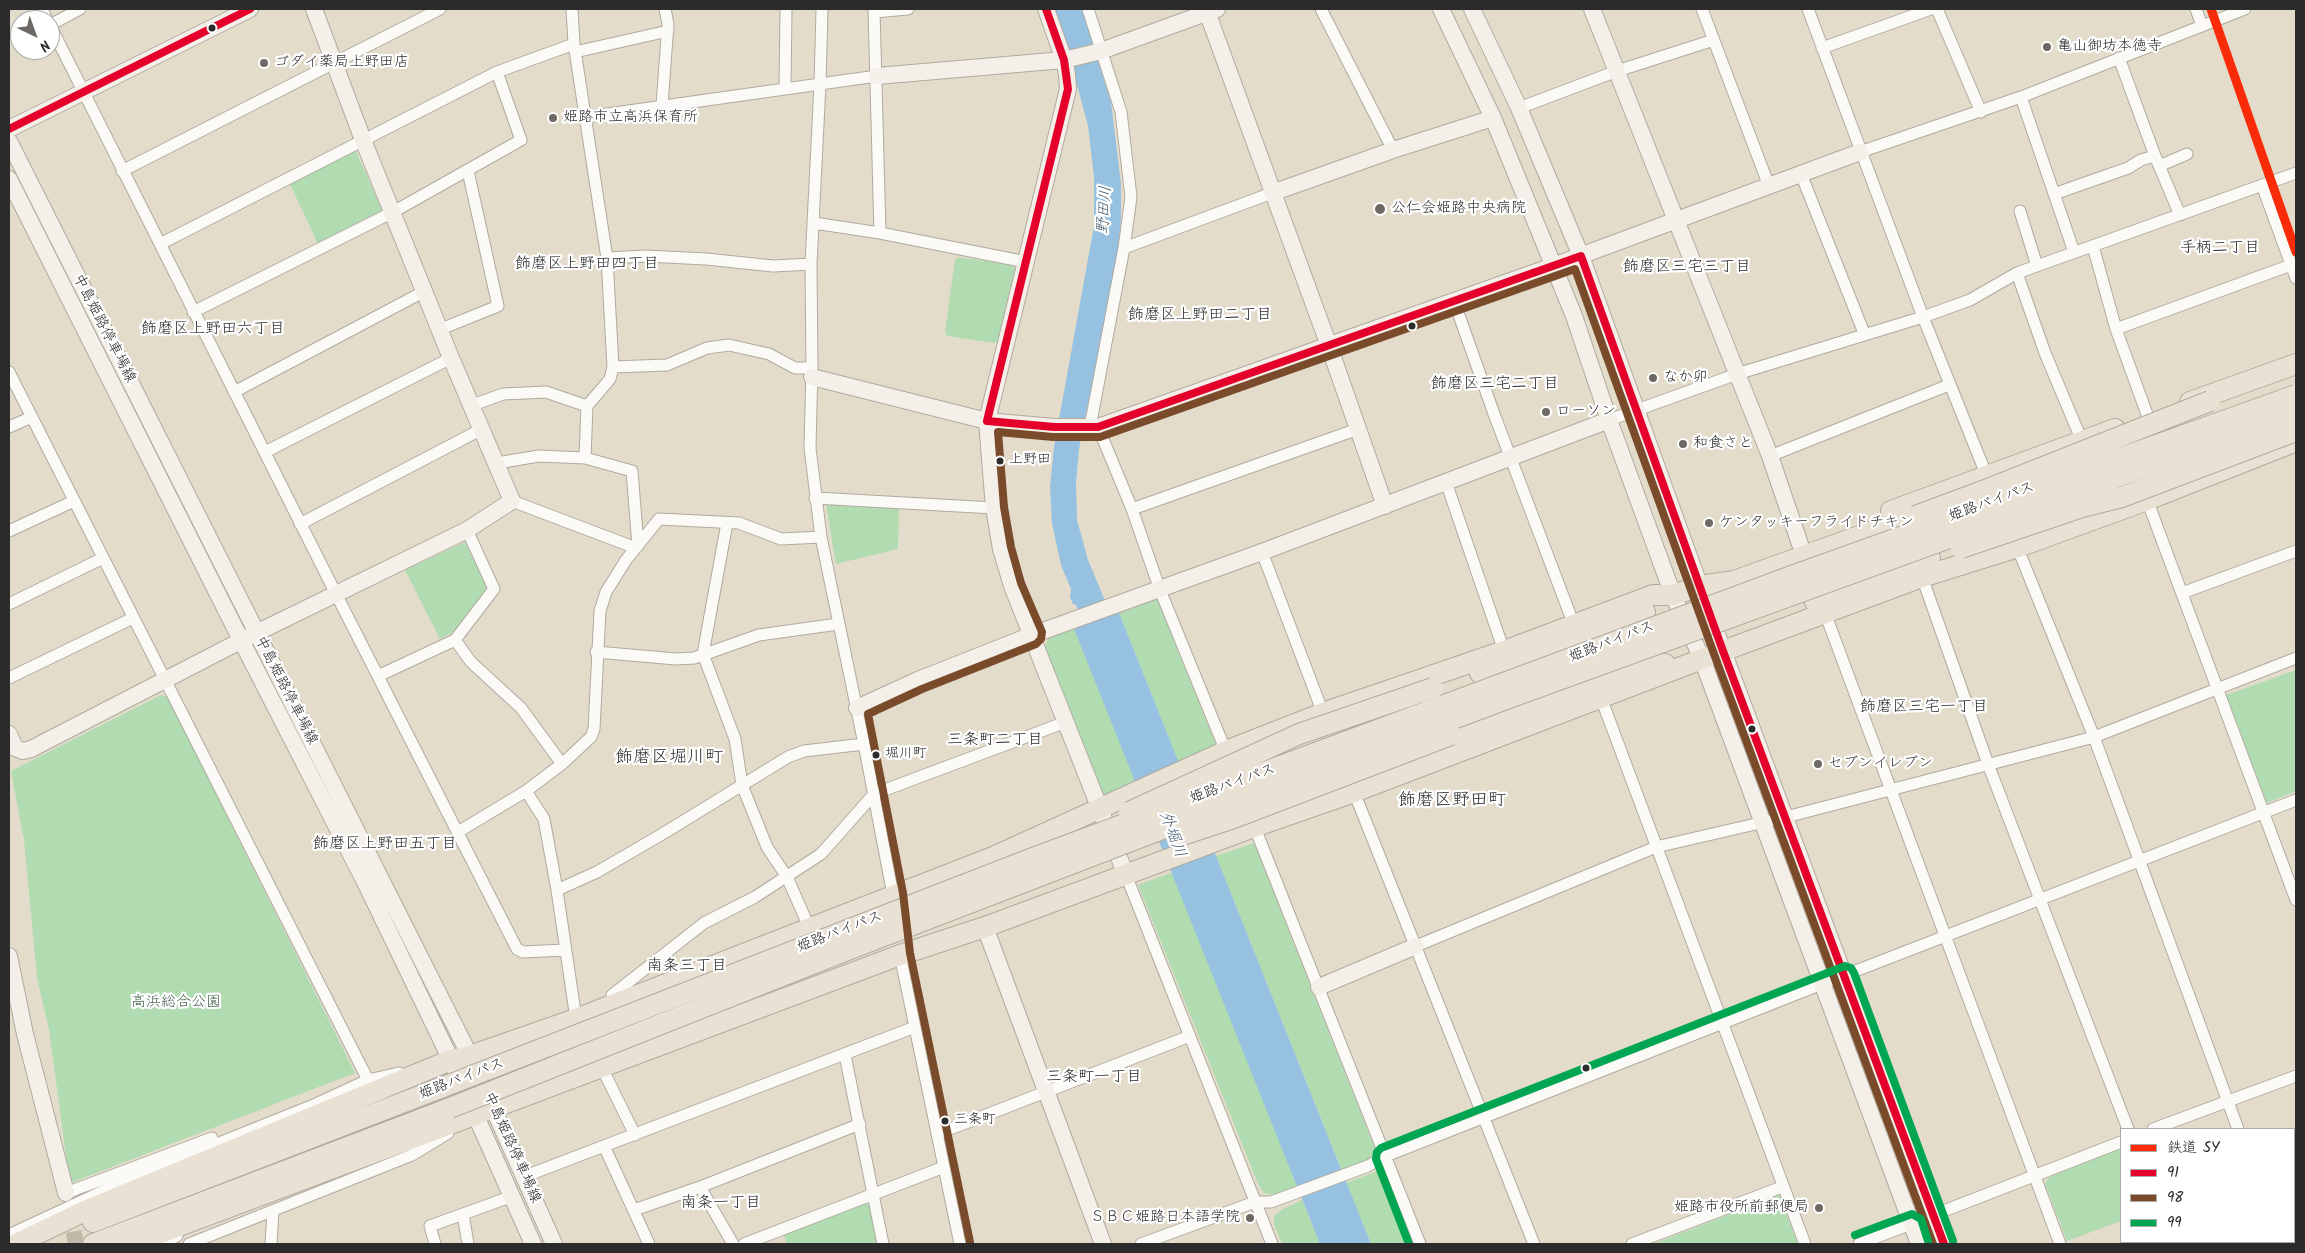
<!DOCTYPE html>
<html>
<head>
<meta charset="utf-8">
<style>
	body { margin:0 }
	#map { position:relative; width:2305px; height:1253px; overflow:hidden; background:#e4dcca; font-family:Kalam,"Klee One",sans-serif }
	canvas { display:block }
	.frame { position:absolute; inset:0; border:10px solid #2b2b2b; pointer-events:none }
	.legend { position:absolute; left:2120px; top:1128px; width:175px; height:115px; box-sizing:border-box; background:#fff; border:1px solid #aaa; margin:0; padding:6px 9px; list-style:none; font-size:15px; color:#2b2b2b }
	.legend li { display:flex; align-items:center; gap:10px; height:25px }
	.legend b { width:25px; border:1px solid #aaa }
	.north { position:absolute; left:10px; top:10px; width:50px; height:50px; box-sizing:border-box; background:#fff; border:1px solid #aaa; border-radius:50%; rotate:138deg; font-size:14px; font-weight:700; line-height:20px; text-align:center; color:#2b2b2b }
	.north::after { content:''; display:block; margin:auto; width:18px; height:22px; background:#6c6963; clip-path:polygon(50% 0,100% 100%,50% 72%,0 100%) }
</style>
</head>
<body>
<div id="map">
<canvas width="2305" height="1253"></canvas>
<div class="frame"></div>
<ul class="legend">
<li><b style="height:6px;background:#fa2b08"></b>鉄道 SY</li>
<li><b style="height:6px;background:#e4002b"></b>91</li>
<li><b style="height:6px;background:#7a4b2a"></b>98</li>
<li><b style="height:6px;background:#00a651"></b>99</li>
</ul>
<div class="north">N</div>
</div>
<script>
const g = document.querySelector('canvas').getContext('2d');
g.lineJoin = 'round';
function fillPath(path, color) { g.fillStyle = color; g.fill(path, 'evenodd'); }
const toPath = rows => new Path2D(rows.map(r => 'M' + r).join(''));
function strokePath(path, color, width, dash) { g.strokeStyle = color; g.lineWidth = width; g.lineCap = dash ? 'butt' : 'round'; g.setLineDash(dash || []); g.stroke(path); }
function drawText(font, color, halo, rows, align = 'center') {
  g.font = font + ' Kalam,"Klee One",sans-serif'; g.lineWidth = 4.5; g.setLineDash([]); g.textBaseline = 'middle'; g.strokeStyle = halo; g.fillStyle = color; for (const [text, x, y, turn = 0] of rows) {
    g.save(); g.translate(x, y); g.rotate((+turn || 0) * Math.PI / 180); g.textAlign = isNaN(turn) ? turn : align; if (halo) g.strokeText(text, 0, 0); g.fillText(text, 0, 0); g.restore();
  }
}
fillPath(toPath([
	[355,149,382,210,318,244,289,182],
	[958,257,1012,265,1016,270,1000,339,995,343,947,336,945,332,955,260],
	[831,502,899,507,898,549,836,564,826,505],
	[465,542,487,587,459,629,440,639,405,570],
	[1157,599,1216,745,1178,762,1119,613],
	[1074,629,1135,780,1103,796,1044,649,1049,637],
	[2296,670,2296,791,2267,803,2226,695],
	[161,695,168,697,355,1073,73,1182,69,1178,49,1030,37,977,24,840,11,771],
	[1254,843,1377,1154,1371,1161,1342,1171,1216,856],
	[1173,872,1298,1189,1278,1195,1264,1193,1258,1184,1138,885],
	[2121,1148,2121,1221,2067,1241,2045,1184,2049,1177],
	[1380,1170,1386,1174,1413,1244,1371,1244,1346,1183],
	[1779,1195,1798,1244,1653,1244],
	[1302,1200,1320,1244,1282,1244,1274,1225,1274,1216,1283,1209],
	[865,1203,871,1206,878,1244,787,1244,784,1235]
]), '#b1dcb2');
fillPath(toPath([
	[1053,9,1082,9,1111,102,1121,184,1121,219,1117,261,1079,449,1076,483,1077,520,1088,560,1111,615,1119,613,1371,1244,1320,1244,1074,629,1084,625,1076,605,1073,604,1070,597,1071,589,1061,565,1052,523,1050,487,1054,447,1094,226,1094,176,1088,126,1072,66]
]), '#96c1e0');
strokePath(toPath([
	[69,1208,76,1244]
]), '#bfb9aa', 16, [16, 8]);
const street = toPath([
	[42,9,47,20],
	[572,9,574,44,607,258,613,367,610,379,587,406,585,458],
	[822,9,820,84,811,264,812,368,810,448,821,537,864,744,893,895],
	[874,9,880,233],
	[1088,9,1121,112,1131,197,1124,248,1090,427],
	[1321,9,1393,150],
	[1702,9,1769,186],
	[1808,9,1923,317,1988,479],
	[1937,9,1981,112],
	[2196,9,2202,26],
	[874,12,908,9],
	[50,25,336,594,517,949,523,952,565,950],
	[50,25,80,9],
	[1822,48,1931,9],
	[575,52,668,31],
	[2119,58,2155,156,2180,215],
	[785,89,786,9],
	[2021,97,2074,252],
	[662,105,668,24,665,9],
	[1519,108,1617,71,1714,40],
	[586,117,877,76],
	[1860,152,2021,97,2245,9],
	[2159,166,2187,154],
	[122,171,440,9],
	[1801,174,1864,333],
	[2262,185,2296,278],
	[2054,194,2128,168,2141,160,2155,156],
	[2020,211,2037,266],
	[814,223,880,233,1026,262],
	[160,244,497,72,574,44],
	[2093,246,2116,329,2148,417],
	[1124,248,1272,193],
	[607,258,646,256,706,259,773,266,811,264],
	[2017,273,2045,353,2082,441],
	[1454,301,1494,414,1574,625],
	[193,312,393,212,521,140,497,72],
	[441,329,498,306,468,171],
	[2116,329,2291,265],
	[613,367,667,365,707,348,729,345,769,354,795,368,812,368],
	[9,372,368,1080],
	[234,392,425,291],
	[473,405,503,394,546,392,587,406],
	[1609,420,1737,374,1923,317,1970,300,2017,273,2296,173],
	[9,427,32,417],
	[1098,427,1132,509,1160,590,1227,754],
	[265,452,451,358],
	[1770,456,1949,385],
	[497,463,539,456,585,458,632,471,638,546],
	[1446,482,1504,651],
	[2146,497,2296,900],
	[815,498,994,508],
	[512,501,636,548],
	[1132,509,1358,429],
	[727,523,703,654,735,739,742,785,767,847,787,877,809,927],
	[300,524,482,429],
	[9,531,74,501],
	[2016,544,2094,737,2238,1129],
	[1262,552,1323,713],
	[1922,577,1988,764,2128,1129],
	[2182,593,2296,551],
	[9,604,103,558],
	[1825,613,2060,1244],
	[455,640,471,662,521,708,562,764],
	[596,652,676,659,694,658,759,635,838,624],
	[378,676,455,640,494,589,467,530],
	[9,678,133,618],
	[1601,698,1805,1244],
	[526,791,544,819,557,890,576,1019],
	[1354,792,1534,1244],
	[1253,823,1420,1244],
	[458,832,526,791,562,764,591,737,594,729,600,611,606,592,626,560,659,519,739,523,781,539,821,537],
	[1126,875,1272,1244],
	[557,890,597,872,664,833,788,757,804,751,864,744],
	[1416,946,1656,847,1786,817,2094,737,2296,658],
	[900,955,960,1244],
	[614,1004,612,995,704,923,755,897,821,854,874,794,1066,722],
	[845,1055,883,1244],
	[601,1066,635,1135],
	[2153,1129,2296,1076],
	[937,1134,1190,1036],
	[604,1146,649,1244],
	[523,1177,915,1027],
	[700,1187,733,1244],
	[66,1193,212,1138],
	[634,1210,700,1187,860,1124],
	[463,1214,468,1244],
	[9,1235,127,1180,316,1104,368,1080,399,1073],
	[2170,1242,2170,1244],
	[2278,1242,2278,1244],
	[160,1244,177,1236],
	[189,1244,412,1155,448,1133],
	[271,1244,273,1211],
	[435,1244,430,1226,510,1197],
	[744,1244,944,1167],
	[1141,1244,1255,1202,1271,1202,1368,1166,1386,1156,1822,984,2296,800],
	[1632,1244,1782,1187],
	[1859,1244,2121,1142]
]);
const secondary = toPath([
	[1046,9,1064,60,1067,74,1068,89,987,421,994,508,1001,549,1012,586,1126,875],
	[1206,9,1329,346,1385,506],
	[1441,9,1493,118,1574,316,1609,420,1673,595,1702,659,1919,1244],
	[1472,9,1519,108,1581,256,1723,651,1944,1244],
	[1592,9,1770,456,1800,544],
	[877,76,1064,60,1101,51,1217,9],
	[9,129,250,9],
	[9,141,470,1056,554,1244],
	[9,179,242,642,364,880,451,1060,533,1244],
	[1272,193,1393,150,1493,118],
	[812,377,987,421,1054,427,1098,427,1553,266,1860,152],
	[857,708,918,680,1032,635,1262,552,1609,420],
	[9,734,15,748,23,751,31,749,256,633,467,530,512,501,451,358,363,140,314,9],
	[985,927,1103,1244],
	[9,956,25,1034,66,1193],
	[1319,987,1416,946]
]);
const highway = toPath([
	[2190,402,2296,364],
	[1891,511,2115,429],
	[1815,602,1930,558],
	[1480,673,1564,646,1645,612],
	[1451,735,1623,670,1665,664],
	[93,1222,443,1087],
	[16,1244,87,1210,451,1060,470,1056,576,1019,993,857,1226,751,1323,713,1504,651,1653,595,1673,595,1700,586,1734,581,1915,516],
	[93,1244,450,1108],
	[131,1244,900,955,985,927,1254,827,1354,792,1723,651,1922,577,2018,547,2147,500,2294,442]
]);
strokePath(street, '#b0aa9f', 13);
strokePath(secondary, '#b0aa9f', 18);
strokePath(highway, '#b0aa9f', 22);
strokePath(street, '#fbfaf7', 11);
strokePath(secondary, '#f4f0e9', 16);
strokePath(highway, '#eae1d5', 20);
const highwayBridge = toPath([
	[1915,516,1985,490,2210,401],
	[1961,548,2082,507,2122,497,2296,431],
	[1129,812,1299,734,1433,688],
	[1176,837,1234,818,1451,735],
	[443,1087,1030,859,1794,575,2296,395],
	[450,1108,850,949,1251,795,1512,697,2296,412]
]);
strokePath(highwayBridge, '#b0aa9f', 22, []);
strokePath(highwayBridge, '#eae1d5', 20);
strokePath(toPath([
	[9,129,250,9],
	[1581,256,1723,651,1944,1244],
	[987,421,1054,427,1098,427,1581,256],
	[987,421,1068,89,1064,60,1046,9]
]), '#e4002b', 8);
strokePath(toPath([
	[970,1242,910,953,903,893,868,714,922,689,1036,644,1041,639,1042,632,1021,583,1011,547,1004,507,998,432,1053,437,1100,437,1575,269,1714,654,1933,1244]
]), '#7a4b2a', 8);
strokePath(toPath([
	[1855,1235,1912,1214,1921,1219,1928,1241],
	[1409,1244,1376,1159,1377,1152,1381,1148,1845,966,1851,968,1854,973,1953,1241]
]), '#00a651', 8);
strokePath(toPath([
	[2211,9,2296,252]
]), '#fa2b08', 9);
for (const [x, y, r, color] of [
	[212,28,4.5,"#2b2b2b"],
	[2047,47,5,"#6c6963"],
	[264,63,5,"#6c6963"],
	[553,118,5,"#6c6963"],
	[1380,209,6,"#6c6963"],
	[1412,326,4.5,"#2b2b2b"],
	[1653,378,5,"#6c6963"],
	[1546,412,5,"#6c6963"],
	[1683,444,5,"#6c6963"],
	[1000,461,4.5,"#2b2b2b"],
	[1709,523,5,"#6c6963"],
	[1752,729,4.5,"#2b2b2b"],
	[876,755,4.5,"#2b2b2b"],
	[1818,764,5,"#6c6963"],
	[1586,1068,4.5,"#2b2b2b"],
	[945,1121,4.5,"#2b2b2b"],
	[1819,1208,5,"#6c6963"],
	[1250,1218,5,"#6c6963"]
]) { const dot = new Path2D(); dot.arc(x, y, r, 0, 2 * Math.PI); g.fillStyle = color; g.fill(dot); strokePath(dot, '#fff', 2); }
drawText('14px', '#2b2b2b', '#fff', [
	["上野田",1009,461],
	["堀川町",885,755],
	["三条町",954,1121]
], 'left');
drawText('15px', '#2b2b2b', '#fff', [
	["亀山御坊本徳寺",2057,47],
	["ゴダイ薬局上野田店",274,63],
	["姫路市立高浜保育所",563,118],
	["公仁会姫路中央病院",1391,209],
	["なか卯",1663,378],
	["ローソン",1556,412],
	["和食さと",1693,444],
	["ケンタッキーフライドチキン",1719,523],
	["セブンイレブン",1828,764],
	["姫路市役所前郵便局",1809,1208,"right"],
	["ＳＢＣ姫路日本語学院",1240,1218,"right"]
], 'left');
drawText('15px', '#2b2b2b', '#fff', [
	["中島姫路停車場線",103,329,63],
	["姫路バイパス",1992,503,-20],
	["姫路バイパス",1612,643,-21],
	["中島姫路停車場線",285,691,63],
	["姫路バイパス",1233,785,-20],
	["姫路バイパス",840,933,-21],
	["姫路バイパス",462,1080,-21],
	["中島姫路停車場線",511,1148,66]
]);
drawText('15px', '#47604e', '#fff', [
	["高浜総合公園",176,1003]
]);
drawText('italic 16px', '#455c6e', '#fff', [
	["野田川",1106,210,-86],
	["外堀川",1171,835,69]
]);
drawText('16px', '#2b2b2b', '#fff', [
	["手柄二丁目",2220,249],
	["飾磨区上野田四丁目",587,265],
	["飾磨区三宅三丁目",1687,268],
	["飾磨区上野田二丁目",1200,316],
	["飾磨区上野田六丁目",213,330],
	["飾磨区三宅二丁目",1495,385],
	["飾磨区三宅一丁目",1924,708],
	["三条町二丁目",995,741],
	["飾磨区上野田五丁目",385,845],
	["南条三丁目",687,967],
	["三条町一丁目",1094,1078],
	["南条一丁目",721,1204]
]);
drawText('18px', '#2b2b2b', '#fff', [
	["飾磨区堀川町",669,759],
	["飾磨区野田町",1452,802]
]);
</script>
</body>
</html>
